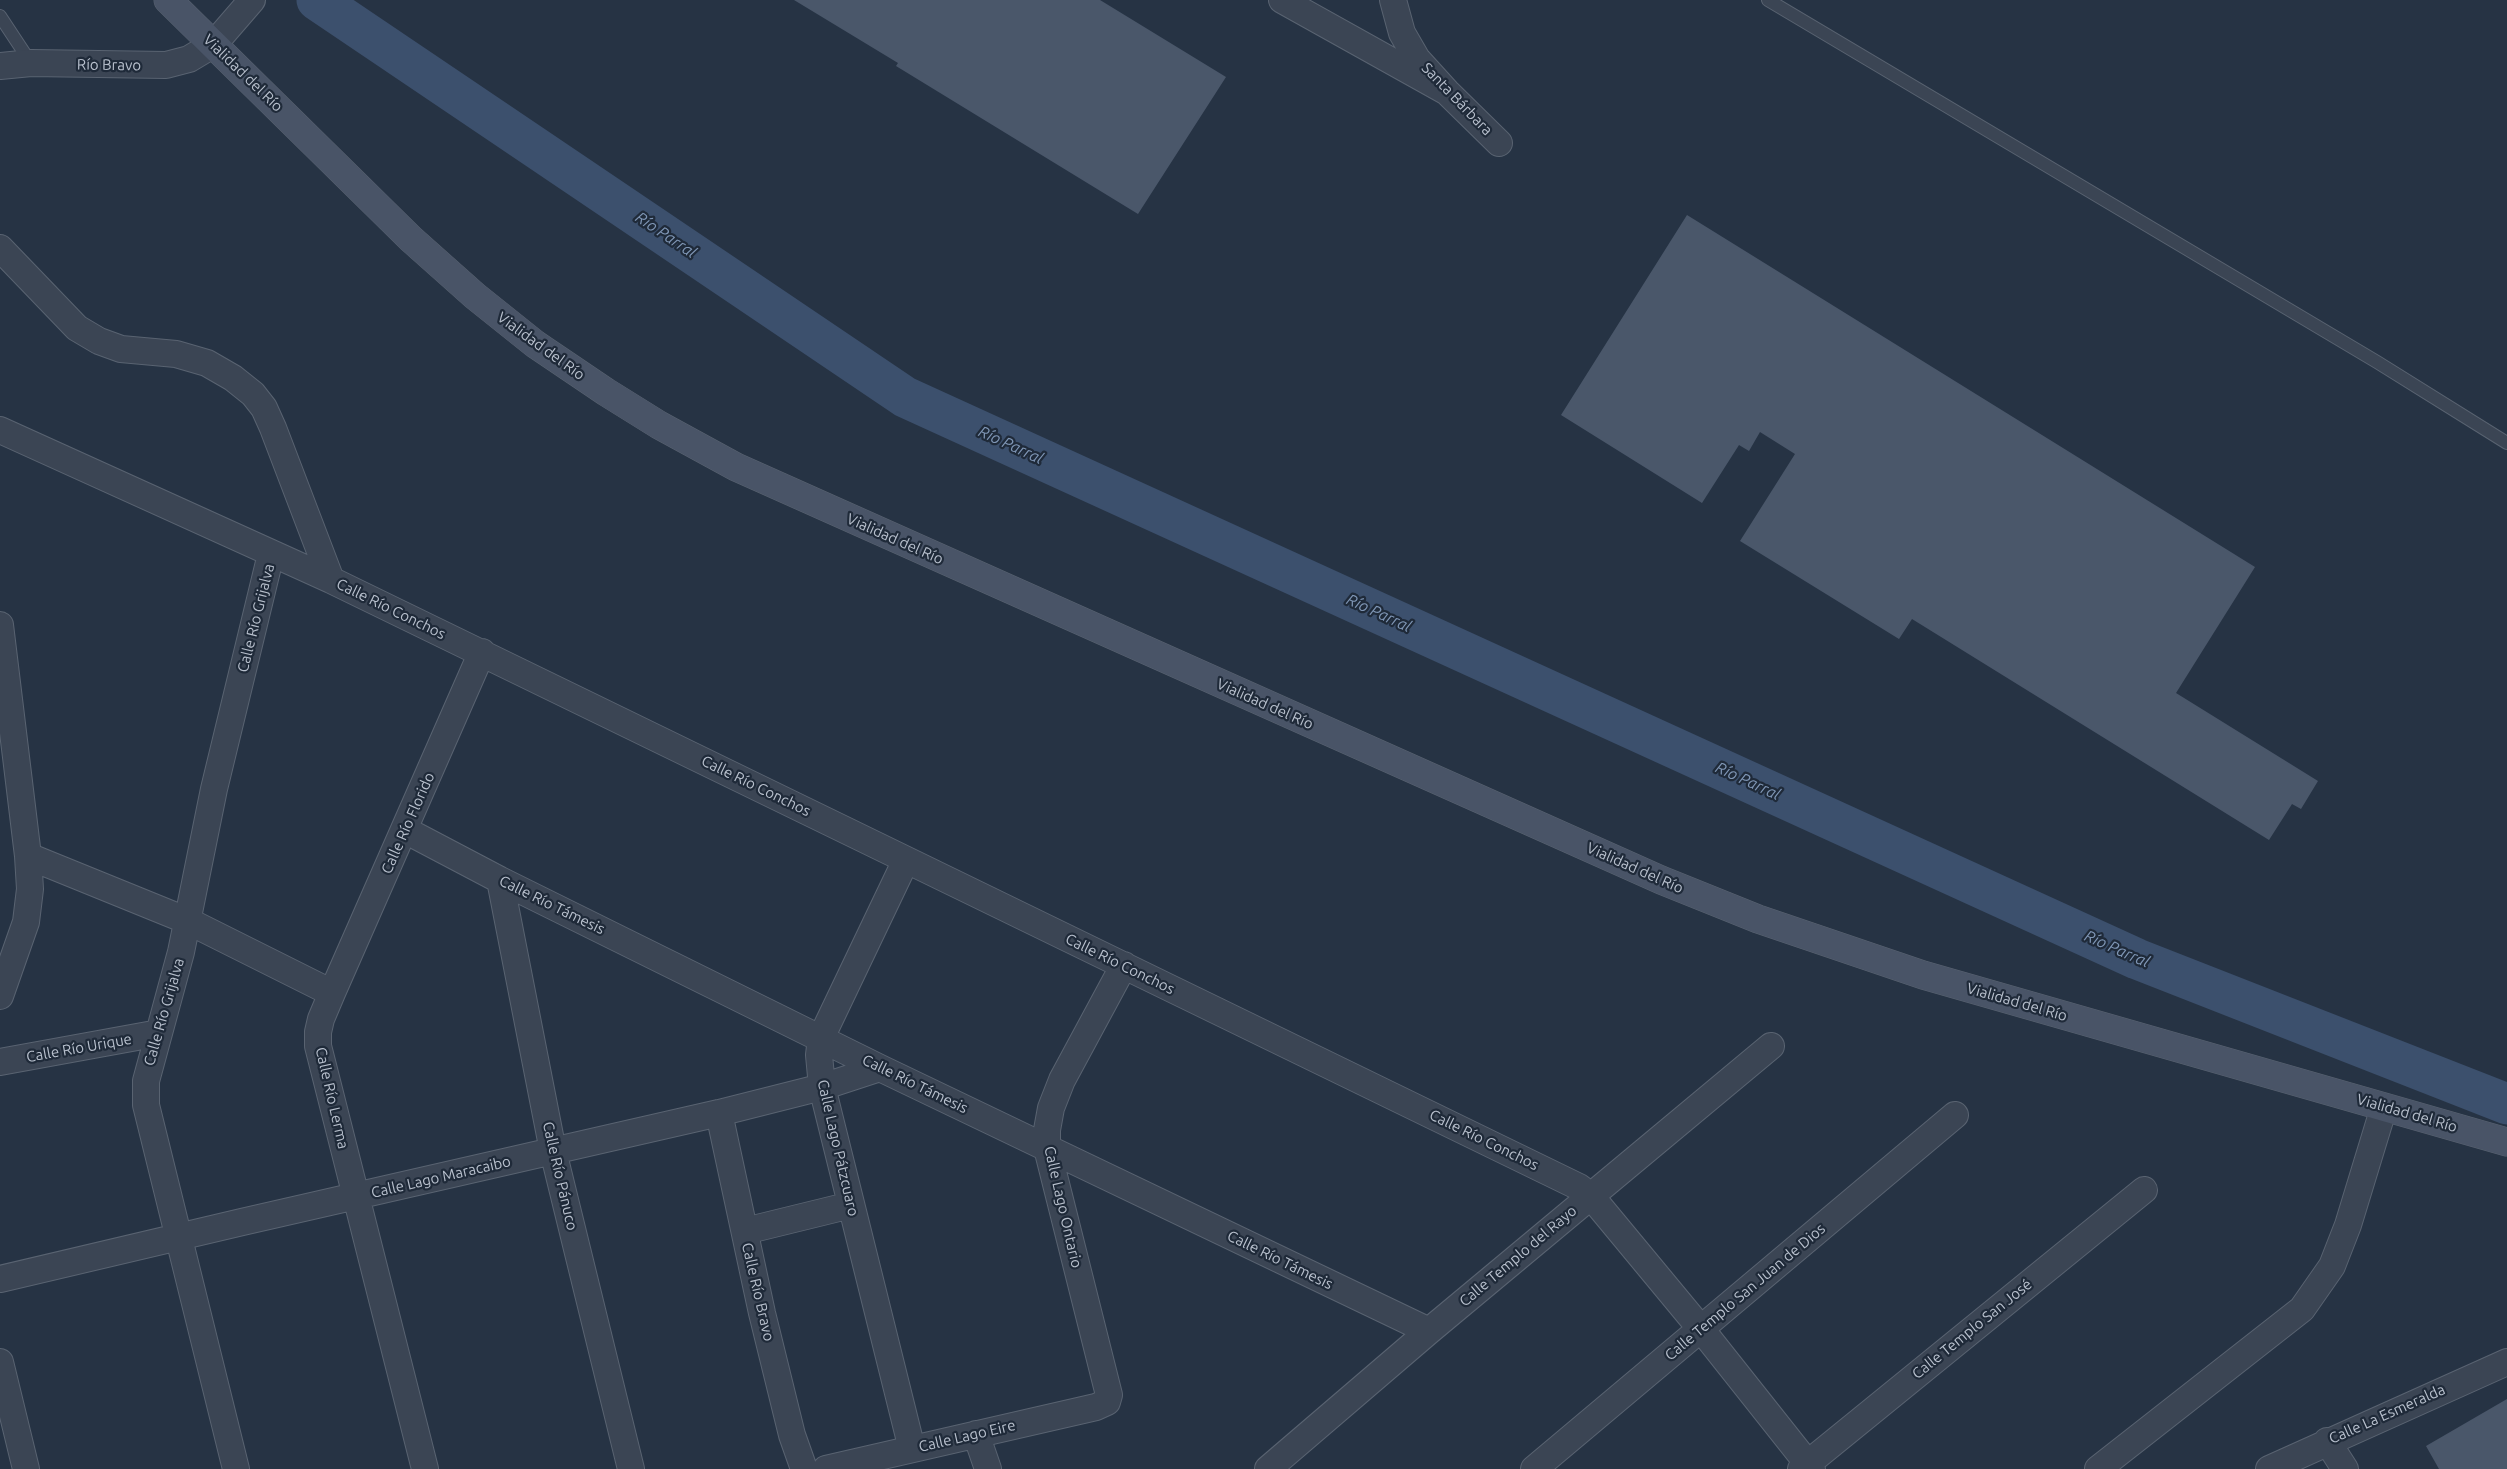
<!DOCTYPE html>
<html>
<head>
<meta charset="utf-8">
<style>
	body { margin:0 }
	canvas { display:block; background:#263344 }
</style>
</head>
<body>
<canvas width="2507" height="1469"></canvas>
<script>
const g = document.querySelector('canvas').getContext('2d');
g.lineJoin = 'round';
const toPath = rows => new Path2D(rows.map(r => 'M' + r).join(''));
function strokePath(path, color, width, dash) { g.strokeStyle = color; g.lineWidth = width; g.lineCap = dash ? 'butt' : 'round'; g.setLineDash(dash || []); g.stroke(path); }
function fillPath(path, color) { g.fillStyle = color; g.fill(path, 'evenodd'); }
function drawText(font, color, halo, rows, align = 'center') {
  g.font = font + ' Ubuntu,sans-serif'; g.lineWidth = 4.5; g.setLineDash([]); g.textBaseline = 'middle'; g.strokeStyle = halo; g.fillStyle = color; for (const [text, x, y, turn = 0] of rows) {
    g.save(); g.translate(x, y); g.rotate((+turn || 0) * Math.PI / 180); g.textAlign = isNaN(turn) ? turn : align; if (halo) g.strokeText(text, 0, 0); g.fillText(text, 0, 0); g.restore();
  }
}
strokePath(toPath([
	[317,0,905,397,2137,959,2507,1104]
]), '#3c506d', 41);
fillPath(toPath([
	[794,0,1100,0,1226,77,1138,214,896,66,898,63],
	[1687,215,2255,567,2176,693,2318,781,2301,809,2292,804,2269,840,1912,619,1899,639,1740,541,1795,454,1760,432,1749,451,1739,445,1702,503,1561,415],
	[2507,1399,2507,1469,2439,1469,2426,1446]
]), '#4a576a');
const lane = toPath([
	[1768,0,2377,362,2507,443],
	[0,16,31,63]
]);
const street = toPath([
	[1282,0,1447,92],
	[1393,0,1402,33,1417,59,1447,92,1499,143],
	[0,66,31,63,166,65,189,59,214,44,252,0],
	[0,248,77,328,99,341,121,349,176,354,207,363,233,378,253,394,264,408,273,428,331,580],
	[0,430,331,580,1579,1187,1590,1195,1701,1329,1812,1469],
	[0,625,28,856,30,889,26,922,0,996],
	[405,830,500,880,880,1068,1429,1331],
	[28,856,188,921,332,993],
	[906,860,821,1038,819,1055,822,1087,912,1449],
	[500,880,553,1151,631,1469],
	[0,1062,159,1033],
	[719,1113,762,1313,792,1435,804,1469],
	[745,1231,851,1205],
	[0,1279,242,1222,719,1113,822,1087,880,1068],
	[0,1362,26,1469],
	[976,1434,988,1469],
	[2327,1441,2345,1469],
	[236,1469,146,1105,146,1081,181,952,214,789,271,554],
	[425,1469,318,1046,318,1032,321,1019,332,993,482,652],
	[826,1469,1096,1407,1107,1402,1109,1395,1047,1148,1047,1130,1051,1108,1062,1080,1124,965],
	[1268,1469,1429,1331,1771,1046],
	[1534,1469,1955,1115],
	[1801,1469,2144,1190],
	[2098,1469,2302,1309,2332,1266,2348,1225,2384,1107],
	[2269,1469,2507,1362]
]);
const secondary = toPath([
	[168,0,411,239,475,296,535,344,606,392,659,425,736,467,1661,880,1758,919,1923,975,2507,1142]
]);
strokePath(lane, '#596371', 14);
strokePath(street, '#596371', 28);
strokePath(secondary, '#596371', 29);
strokePath(lane, '#3b4554', 12);
strokePath(street, '#3b4554', 26);
strokePath(secondary, '#495467', 28);
drawText('15px', '#b8c0cd', '#1f2a39', [
	["Río Bravo",109,65,1],
	["Vialidad del Río",243,73,44],
	["Santa Bárbara",1457,99,46],
	["Vialidad del Río",541,346,36],
	["Vialidad del Río",895,539,24],
	["Calle Río Conchos",391,609,26],
	["Calle Río Grijalva",256,618,-76],
	["Vialidad del Río",1265,704,24],
	["Calle Río Conchos",756,786,26],
	["Calle Río Florido",408,823,-66],
	["Vialidad del Río",1635,868,24],
	["Calle Río Támesis",552,905,26],
	["Calle Río Conchos",1120,964,26],
	["Vialidad del Río",2017,1002,16],
	["Calle Río Grijalva",164,1012,-74],
	["Calle Río Urique",79,1048,-10],
	["Calle Río Támesis",915,1084,26],
	["Calle Río Lerma",332,1098,77],
	["Vialidad del Río",2407,1113,16],
	["Calle Río Conchos",1484,1140,26],
	["Calle Lago Pátzcuaro",838,1148,77],
	["Calle Río Pánuco",560,1176,77],
	["Calle Lago Maracaibo",441,1177,-13],
	["Calle Lago Ontario",1063,1207,77],
	["Calle Templo del Rayo",1518,1256,-40],
	["Calle Río Támesis",1280,1260,26],
	["Calle Río Bravo",758,1292,77],
	["Calle Templo San Juan de Dios",1745,1292,-40],
	["Calle Templo San José",1972,1329,-39],
	["Calle La Esmeralda",2387,1414,-24],
	["Calle Lago Eire",967,1436,-13]
]);
drawText('italic 16px', '#7f96b5', '#1f2a39', [
	["Río Parral",666,235,34],
	["Río Parral",1011,445,25],
	["Río Parral",1379,613,25],
	["Río Parral",1748,781,25],
	["Río Parral",2117,949,24]
]);
</script>
</body>
</html>
